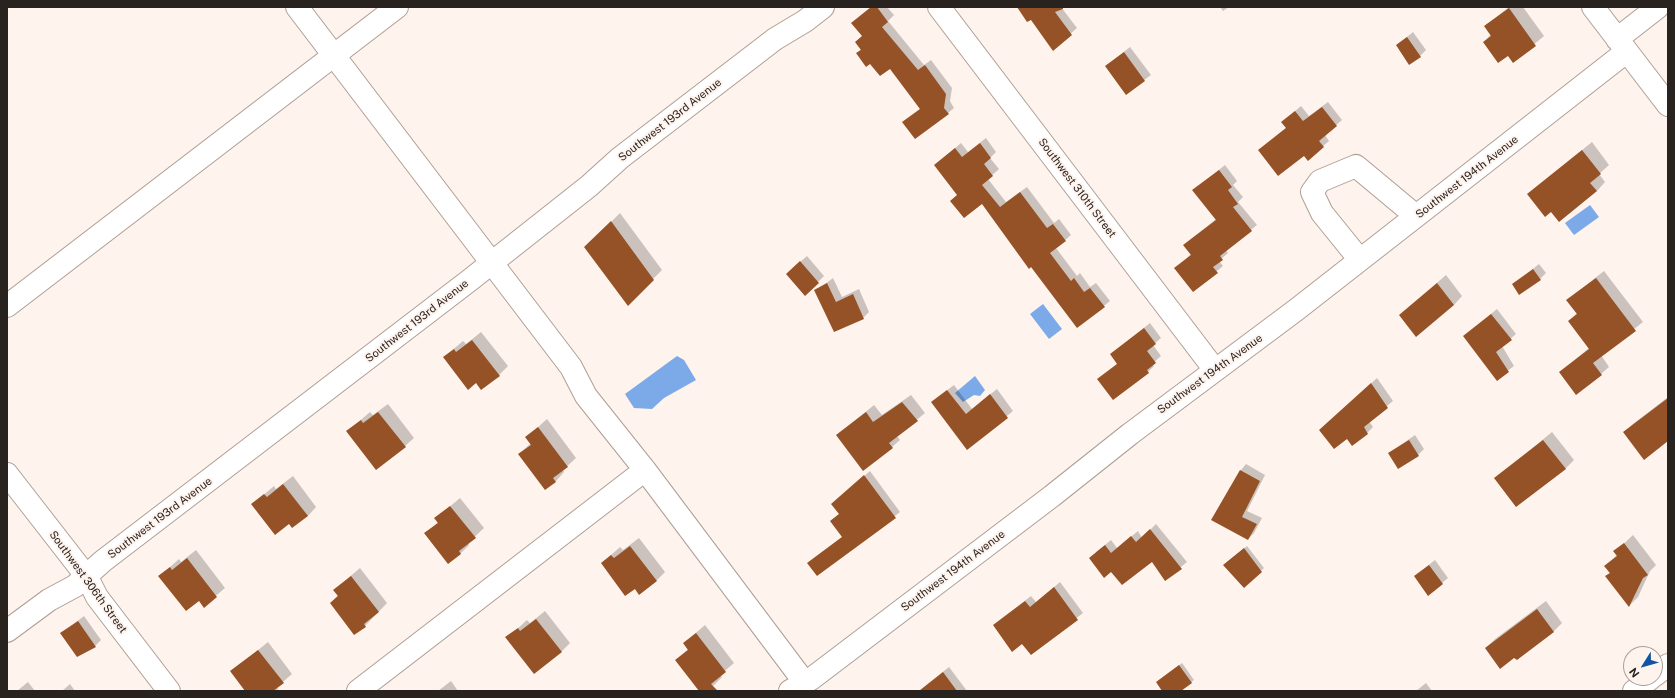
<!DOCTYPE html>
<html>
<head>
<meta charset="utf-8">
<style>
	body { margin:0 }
	#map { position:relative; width:1675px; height:698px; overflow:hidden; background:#fef3ed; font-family:"Public Sans",sans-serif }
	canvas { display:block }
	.frame { position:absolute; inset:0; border:8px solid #29231f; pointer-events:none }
	.north { position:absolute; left:1623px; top:646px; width:40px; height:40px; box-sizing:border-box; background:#fef3ed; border:1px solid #a9a09b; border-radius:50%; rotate:233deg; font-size:11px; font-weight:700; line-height:16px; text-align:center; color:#29231f }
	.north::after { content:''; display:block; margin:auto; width:14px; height:18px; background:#1054a3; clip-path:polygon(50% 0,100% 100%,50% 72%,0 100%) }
</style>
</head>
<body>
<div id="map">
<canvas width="1675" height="698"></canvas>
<div class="frame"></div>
<div class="north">N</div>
</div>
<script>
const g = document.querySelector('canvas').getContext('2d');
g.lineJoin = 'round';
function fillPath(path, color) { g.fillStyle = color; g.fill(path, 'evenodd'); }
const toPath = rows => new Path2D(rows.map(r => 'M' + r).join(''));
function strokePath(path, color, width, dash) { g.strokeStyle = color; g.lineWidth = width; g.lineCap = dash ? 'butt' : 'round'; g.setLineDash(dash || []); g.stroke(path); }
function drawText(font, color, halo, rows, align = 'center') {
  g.font = font + ' "Public Sans",sans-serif'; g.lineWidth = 4; g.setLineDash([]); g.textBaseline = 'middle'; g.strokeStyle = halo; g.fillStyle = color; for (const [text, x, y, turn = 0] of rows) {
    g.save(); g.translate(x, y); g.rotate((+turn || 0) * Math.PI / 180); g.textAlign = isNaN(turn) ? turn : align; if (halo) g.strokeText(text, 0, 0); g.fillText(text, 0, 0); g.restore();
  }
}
fillPath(toPath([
	[1590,205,1599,217,1574,235,1565,223],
	[1043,304,1062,329,1049,339,1030,314],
	[677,356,684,360,696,380,664,398,652,409,634,408,625,394],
	[975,376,985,390,980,396,974,395,963,402,955,393]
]), '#7caae9');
fillPath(toPath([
	[871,7,887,7,894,15,888,21,924,65,931,60,952,88,950,101,954,108,948,113,910,117,920,109,890,67,870,63,857,53,861,49,863,36],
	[1018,7,1061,7,1077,28,1053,49,1031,19],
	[1220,7,1229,7,1223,11],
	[1509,7,1523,7,1544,36,1513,62,1508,55,1484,42,1491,34,1485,26],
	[1413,32,1426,50,1420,56,1397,45],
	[1130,47,1151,75,1127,93,1106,66],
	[1328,102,1342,120,1325,135,1329,141,1308,159,1304,155,1259,150,1287,127,1282,122,1301,106,1309,116],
	[986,138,996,152,990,158,999,169,988,179,1006,202,1027,187,1054,223,1059,219,1071,235,1056,248,1077,276,1080,273,1090,287,1096,283,1110,301,1078,327,982,203,958,195,935,165,961,143,968,152],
	[1592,142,1609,165,1599,174,1605,182,1597,191,1551,210,1528,194],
	[1225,165,1237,181,1233,185,1243,197,1238,202,1257,225,1226,250,1228,253,1219,261,1223,266,1193,291,1176,268,1191,254,1190,240,1216,219,1194,190],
	[620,213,662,270,628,304,594,239],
	[807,256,824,276,818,282,793,268],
	[1539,264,1546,273,1540,279,1513,285],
	[1604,271,1643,322,1601,355,1609,367,1601,374,1560,372,1589,348,1569,321,1577,313,1567,300],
	[1446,275,1462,296,1454,305,1409,307],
	[833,278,842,297,859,289,869,312,863,318,816,291],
	[1497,309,1516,334,1502,346,1514,366,1497,379,1464,336],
	[1150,323,1161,338,1153,345,1161,356,1152,364,1154,366,1148,372,1099,379,1118,363,1111,354],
	[481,332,508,366,499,375,477,382,444,357,463,341,466,344],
	[1377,378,1393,401,1369,421,1373,427,1367,433,1347,437,1326,425],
	[954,385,972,409,997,389,1013,411,968,448,938,397],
	[911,395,925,413,897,436,900,440,892,447,837,435,874,405,882,415],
	[1668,397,1668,440,1624,433,1633,424],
	[388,404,414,438,405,446,348,431,370,412,373,415],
	[547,419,576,458,563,470,564,472,556,481,545,489,519,454,531,443,526,438],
	[1552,432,1574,460,1565,469,1496,478],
	[1415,435,1424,449,1418,455,1389,453],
	[1246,464,1265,475,1247,511,1262,518,1254,533,1248,539,1213,520,1241,470],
	[870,471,900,512,852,550,851,549,814,558,842,537,838,499],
	[293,476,316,507,308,516,289,523,253,504,274,486,276,489],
	[460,498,484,528,468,543,469,545,460,554,425,534,438,522,436,518],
	[1156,524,1187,562,1166,579,1153,560,1111,571,1096,552,1111,540,1117,548,1138,531,1142,538],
	[1633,535,1656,565,1650,571,1638,597,1629,606,1605,566,1617,555,1615,552],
	[639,538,665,572,656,581,635,587,602,563,620,547,623,550],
	[1247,546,1264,568,1244,587,1227,563],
	[196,550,225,588,204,606,199,600,160,576,179,559,181,562],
	[1435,560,1448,578,1442,583,1421,571],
	[360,568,387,603,365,626,331,603,338,595,334,590],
	[1060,582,1083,613,1031,654,1000,620,1031,596,1036,602],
	[1546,601,1562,623,1553,632,1486,648,1495,639],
	[545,611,570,643,561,652,507,638,527,620,530,623],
	[84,616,101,640,95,646,62,633],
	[705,625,734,663,720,675,722,677,713,686,707,691,700,691,676,660,688,649,684,643],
	[268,642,292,674,277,687,278,689,276,691,247,691,232,671],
	[1182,663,1194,680,1180,691,1163,691,1160,680],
	[949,667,967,691,919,691],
	[451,681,458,691,438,691],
	[28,682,35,691,17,691],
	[1426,683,1432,691,1416,691],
	[70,684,75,691,62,691]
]), '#0003');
fillPath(toPath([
	[871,7,877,7,888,22,882,27,918,70,925,65,946,94,944,108,949,114,915,139,902,122,920,109,890,69,880,76,870,64,866,67,856,53,861,50,855,42,862,36,851,23],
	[1017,7,1063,7,1063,9,1055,12,1072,35,1053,51,1031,20,1027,22],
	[1509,8,1536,46,1513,63,1508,56,1498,63,1483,42,1491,36,1484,26],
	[1407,37,1421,57,1409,65,1396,45],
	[1124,52,1145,81,1126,95,1105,66],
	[1322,107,1337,126,1319,141,1324,147,1308,161,1304,156,1278,176,1258,150,1286,128,1281,122,1295,111,1303,121],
	[980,143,991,158,984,164,993,176,982,185,1000,207,1020,192,1047,228,1053,224,1066,241,1050,253,1071,281,1074,278,1084,292,1090,288,1105,307,1077,328,1031,267,1029,269,982,204,964,218,950,201,957,195,934,165,955,148,962,157],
	[1582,150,1601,174,1590,183,1597,191,1559,222,1551,212,1545,217,1527,194],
	[1219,170,1232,187,1228,190,1238,204,1233,207,1252,231,1220,256,1223,260,1213,267,1218,273,1193,292,1174,268,1191,255,1183,245,1216,220,1192,190],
	[611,221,654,280,628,306,584,247],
	[800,261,819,283,805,296,786,274],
	[1533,269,1541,280,1519,295,1512,284],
	[1596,278,1636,331,1593,363,1602,375,1576,395,1559,372,1589,349,1568,321,1577,314,1566,300],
	[827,283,836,302,853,294,864,319,834,332,814,290],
	[1437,283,1454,305,1416,337,1399,315],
	[1491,314,1512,340,1496,352,1509,372,1497,381,1463,336],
	[1144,328,1156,344,1147,351,1156,363,1147,370,1149,373,1113,400,1097,379,1117,364,1110,354],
	[472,340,500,376,481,390,476,383,468,390,443,357,454,349,456,352],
	[1371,383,1388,408,1364,427,1368,434,1352,446,1347,439,1334,449,1319,430],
	[947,390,966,414,990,394,1008,418,967,450,931,402],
	[1668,398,1668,441,1644,460,1623,432],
	[902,402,918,421,889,443,893,448,863,471,836,435,866,412,873,422],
	[378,412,406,447,376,470,346,431,361,420,363,423],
	[538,427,568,467,553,478,556,482,545,490,518,454,531,445,525,437],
	[1409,440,1419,456,1398,469,1388,453],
	[1543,440,1566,469,1516,507,1494,478],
	[1240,470,1260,481,1242,517,1257,524,1248,540,1211,520],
	[864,475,896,518,817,576,807,563,842,537,830,521,839,514,831,504],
	[283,484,308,516,292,528,289,524,275,535,251,504,264,494,267,497],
	[450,506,476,538,459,551,461,554,448,564,424,533,438,523,434,518],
	[1150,529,1182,569,1165,581,1152,562,1122,585,1111,572,1104,578,1089,558,1105,545,1111,553,1131,536,1136,542],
	[1624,543,1648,575,1643,578,1629,607,1605,576,1610,573,1604,566,1617,556,1613,551],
	[630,546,657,581,639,595,635,589,625,596,601,563,611,555,614,558],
	[1244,548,1262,572,1244,588,1223,565],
	[187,558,217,597,204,608,199,601,186,611,158,576,170,567,172,570],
	[1429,565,1443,584,1428,596,1414,576],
	[351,576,379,612,364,624,366,627,354,635,330,603,338,596,333,590],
	[1054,587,1078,620,1031,655,1022,644,1012,652,993,625,1025,601,1030,607],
	[1537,609,1554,632,1517,660,1514,658,1500,669,1485,648],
	[536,619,562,652,534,674,505,637,518,628,520,631],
	[78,621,96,647,77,657,60,633],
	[696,633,726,672,711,684,718,691,699,691,675,660,688,650,683,643],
	[258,650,284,683,273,691,245,691,230,671],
	[1179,665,1192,683,1181,691,1162,691,1156,682],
	[943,672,957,691,919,691]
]), '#945226');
const minor = toPath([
	[297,7,571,367,586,396,645,470,805,683],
	[939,7,1215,370],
	[1593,7,1668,105],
	[1617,39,1658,7],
	[1360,260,1322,213,1312,192,1320,181,1356,166,1416,216],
	[7,306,397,7],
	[7,474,87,577,97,597,169,691],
	[7,631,49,600,75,586,103,561,470,280,589,186,620,158,775,39,805,21,823,7],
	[1655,675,1668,665],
	[358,691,645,470],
	[790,691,811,679,1052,496,1130,434,1296,310,1626,52],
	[1634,691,1651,678]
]);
strokePath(minor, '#af9e94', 24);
strokePath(minor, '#fff', 22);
drawText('11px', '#29231f', '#fef3ed', [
	["Southwest 193rd Avenue",670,120,-38],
	["Southwest 194th Avenue",1467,177,-38],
	["Southwest 310th Street",1077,188,53],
	["Southwest 193rd Avenue",417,321,-38],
	["Southwest 194th Avenue",1210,374,-36],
	["Southwest 193rd Avenue",160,518,-37],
	["Southwest 194th Avenue",953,571,-37],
	["Southwest 306th Street",88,582,54]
]);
</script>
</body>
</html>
